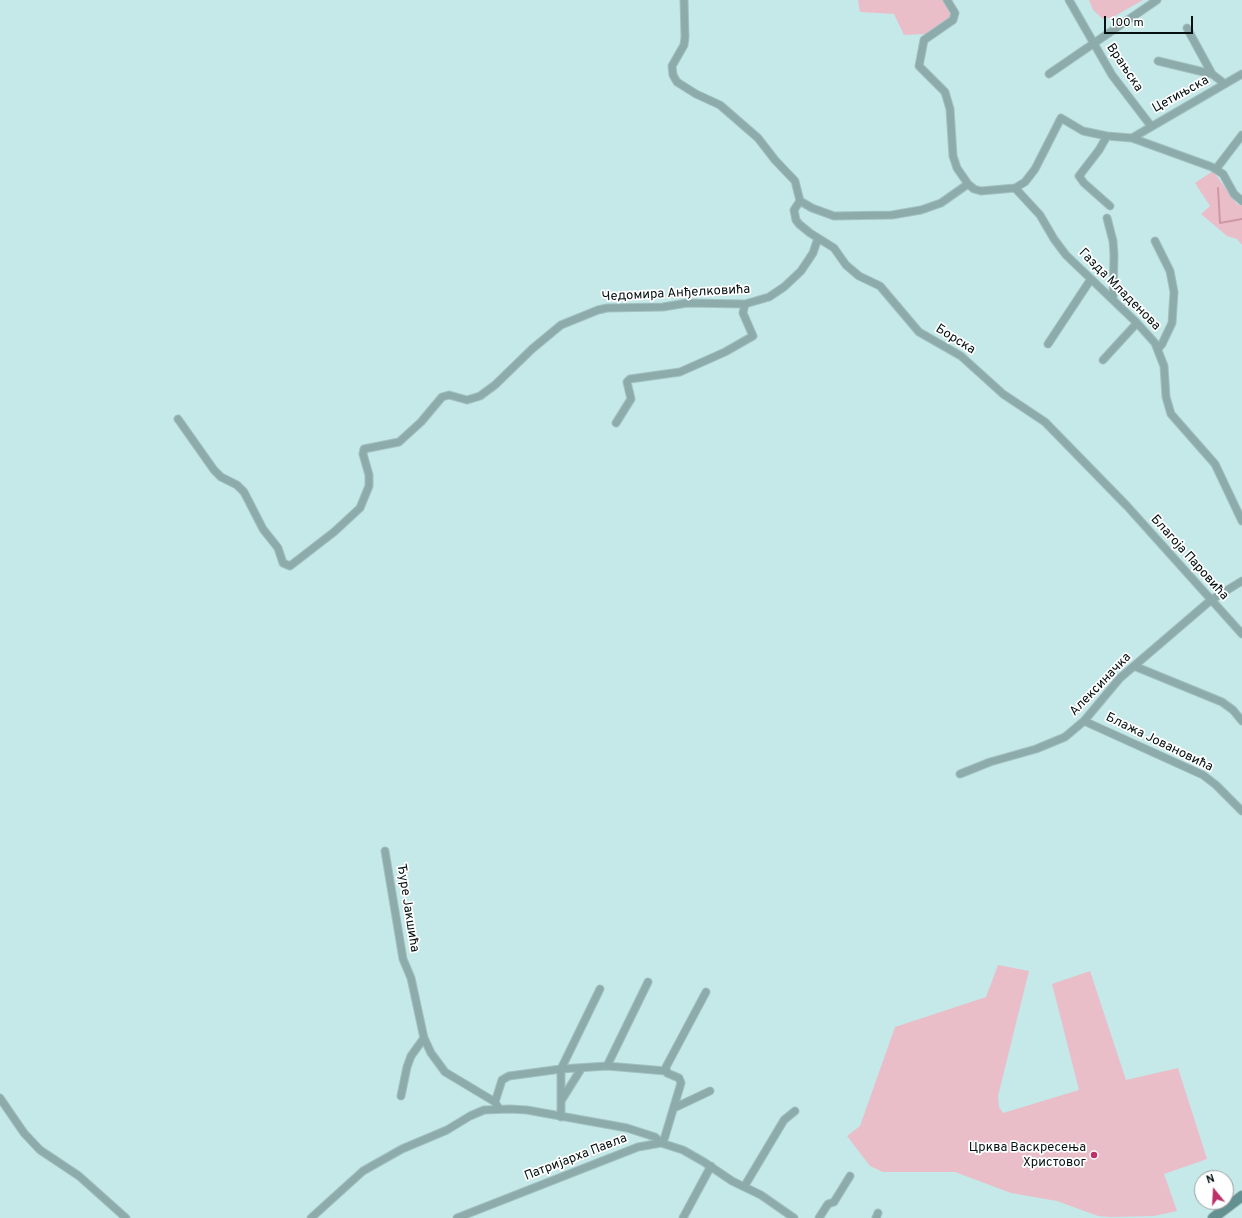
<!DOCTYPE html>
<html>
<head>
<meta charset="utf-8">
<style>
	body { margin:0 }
	#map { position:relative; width:1242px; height:1218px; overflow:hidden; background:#c5e8e8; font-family:Overpass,sans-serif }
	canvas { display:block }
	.north { position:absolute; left:1194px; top:1170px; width:40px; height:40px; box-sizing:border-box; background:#fff; border:1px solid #9ba0a0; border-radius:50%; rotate:342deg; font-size:11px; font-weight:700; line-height:16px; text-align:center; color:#051111 }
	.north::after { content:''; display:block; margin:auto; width:14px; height:18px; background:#bc3168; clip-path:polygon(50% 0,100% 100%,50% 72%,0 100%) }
	.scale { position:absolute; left:1104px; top:16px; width:89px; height:18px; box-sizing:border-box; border:2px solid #051111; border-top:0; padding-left:5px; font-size:12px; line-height:14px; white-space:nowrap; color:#051111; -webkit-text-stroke:3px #fff; paint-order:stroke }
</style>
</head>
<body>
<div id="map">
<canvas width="1242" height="1218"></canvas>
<div class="north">N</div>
<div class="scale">100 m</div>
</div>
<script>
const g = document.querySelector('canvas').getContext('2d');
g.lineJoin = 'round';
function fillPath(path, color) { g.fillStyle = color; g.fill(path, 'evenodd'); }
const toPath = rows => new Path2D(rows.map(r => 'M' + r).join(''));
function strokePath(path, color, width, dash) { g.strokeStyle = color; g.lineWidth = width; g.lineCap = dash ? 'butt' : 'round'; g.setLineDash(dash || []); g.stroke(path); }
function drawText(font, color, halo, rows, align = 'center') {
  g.font = font + ' Overpass,sans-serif'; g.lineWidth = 3.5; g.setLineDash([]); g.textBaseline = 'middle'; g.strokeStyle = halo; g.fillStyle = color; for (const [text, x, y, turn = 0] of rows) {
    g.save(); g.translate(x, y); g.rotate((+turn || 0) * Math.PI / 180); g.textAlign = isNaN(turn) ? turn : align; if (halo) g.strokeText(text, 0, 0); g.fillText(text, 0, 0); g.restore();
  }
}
fillPath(toPath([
	[858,0,943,0,952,12,950,20,925,34,904,35,894,14,860,12],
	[1089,0,1143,0,1113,17,1103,19,1093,10],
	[1213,171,1237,204,1242,206,1242,245,1237,239,1227,236,1201,214,1210,206,1195,183],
	[998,965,1029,971,998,1096,999,1107,1003,1113,1079,1090,1052,984,1090,971,1126,1080,1178,1068,1207,1159,1164,1174,1177,1211,1154,1216,1110,1217,1098,1216,1057,1201,1011,1193,955,1172,883,1172,870,1166,847,1136,860,1126,895,1027,986,997]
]), '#eabec9');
strokePath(toPath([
	[1218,188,1220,223,1242,219]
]), '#cf96a5', 2);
const street = toPath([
	[684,0,685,37,684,45,672,66,673,75,677,82,696,94,720,105,758,138,775,160,795,181,800,201],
	[947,0,955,13,953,20,924,40,919,66,945,92,950,109,953,156,957,168,968,184],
	[1069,0,1112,75,1151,126],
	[1187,28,1212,74,1225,84],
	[1158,61,1212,74],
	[1049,74,1157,0],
	[1107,136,1099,150,1079,176,1084,183,1110,206],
	[1132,138,1242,74],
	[1216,169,1242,135],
	[1015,188,1040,215,1054,239,1066,255,1137,323,1155,343,1164,366,1166,397,1171,414,1215,464,1242,521],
	[800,201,794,210,796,220,799,224,810,233,834,248,846,265,859,276,880,286,919,332,961,356,1003,394,1045,422,1127,506,1242,634],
	[800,201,812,208,834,216,892,215,921,210,941,203,968,184,974,189,981,191,1015,188,1025,182,1035,169,1061,118,1083,131,1107,136,1132,138,1212,167,1223,174,1234,194,1242,201],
	[1107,218,1113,241,1114,255,1113,300],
	[1155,241,1170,271,1174,292,1172,323,1162,344,1158,349],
	[1048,344,1091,279],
	[1103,360,1137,323],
	[178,419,214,470,221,477,237,485,244,492,263,529,278,548,283,563,290,566,334,532,360,508,369,486,369,475,363,454,364,449,399,442,421,422,442,397,449,395,467,400,480,396,495,385,532,349,561,325,598,310,607,308,663,307,687,303,745,304,769,297,784,287,801,271,813,253,818,238],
	[616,423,631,399,627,382,630,379,680,372,725,352,753,336,743,313,745,304],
	[1134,666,1222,702,1233,710,1242,721],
	[1084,721,1203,775,1216,785,1242,811],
	[960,774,990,762,1036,749,1065,737,1084,721,1120,678,1211,600,1242,581],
	[385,851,403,959,411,978,424,1038,431,1053,445,1072,495,1102,499,1109],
	[607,1066,648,982],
	[401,1096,407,1067,411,1056,424,1038],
	[0,1098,24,1133,40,1150,79,1176,126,1218],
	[561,1101,581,1069],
	[495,1102,502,1080,509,1076,561,1069,607,1066,666,1071],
	[674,1108,710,1091],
	[561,1117,561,1069,600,989],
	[663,1143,681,1083,679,1078,667,1073,666,1067,706,992],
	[744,1187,784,1120,795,1111],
	[311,1218,363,1171,402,1149,447,1130,470,1116,484,1110,510,1109,527,1110,627,1128,655,1137,661,1143],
	[457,1218,638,1147,661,1143,683,1150,704,1162,732,1181,761,1195,794,1218],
	[683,1218,711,1166],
	[819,1218,828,1204,834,1202,850,1176],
	[876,1218,878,1213]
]);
const secondary = toPath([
	[1213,1218,1242,1196]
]);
strokePath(street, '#a2c1c1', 9);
strokePath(secondary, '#a2c1c1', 12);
strokePath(street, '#8dabaa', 7);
strokePath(secondary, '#639090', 10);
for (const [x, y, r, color] of [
	[1094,1155,4,"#bc3168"]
]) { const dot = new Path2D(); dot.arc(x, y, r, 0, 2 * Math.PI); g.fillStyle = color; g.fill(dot); strokePath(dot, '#fff', 1.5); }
drawText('13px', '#051111', '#fff', [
	["Врањска",1124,68,56],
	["Цетињска",1181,95,-29],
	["Газда Младенова",1119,290,45],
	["Чедомира Анђелковића",676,294,-3],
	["Борска",955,340,32],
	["Благоја Паровића",1189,558,48],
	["Алексиначка",1101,685,-46],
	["Блажа Јовановића",1159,743,26],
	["Ђуре Јакшића",407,908,81],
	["Патријарха Павла",576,1158,-21]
]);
drawText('13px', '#051111', '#fff', [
	["Црква Васкресења",1086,1148],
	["Христовог",1086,1163]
], 'right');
</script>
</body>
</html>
